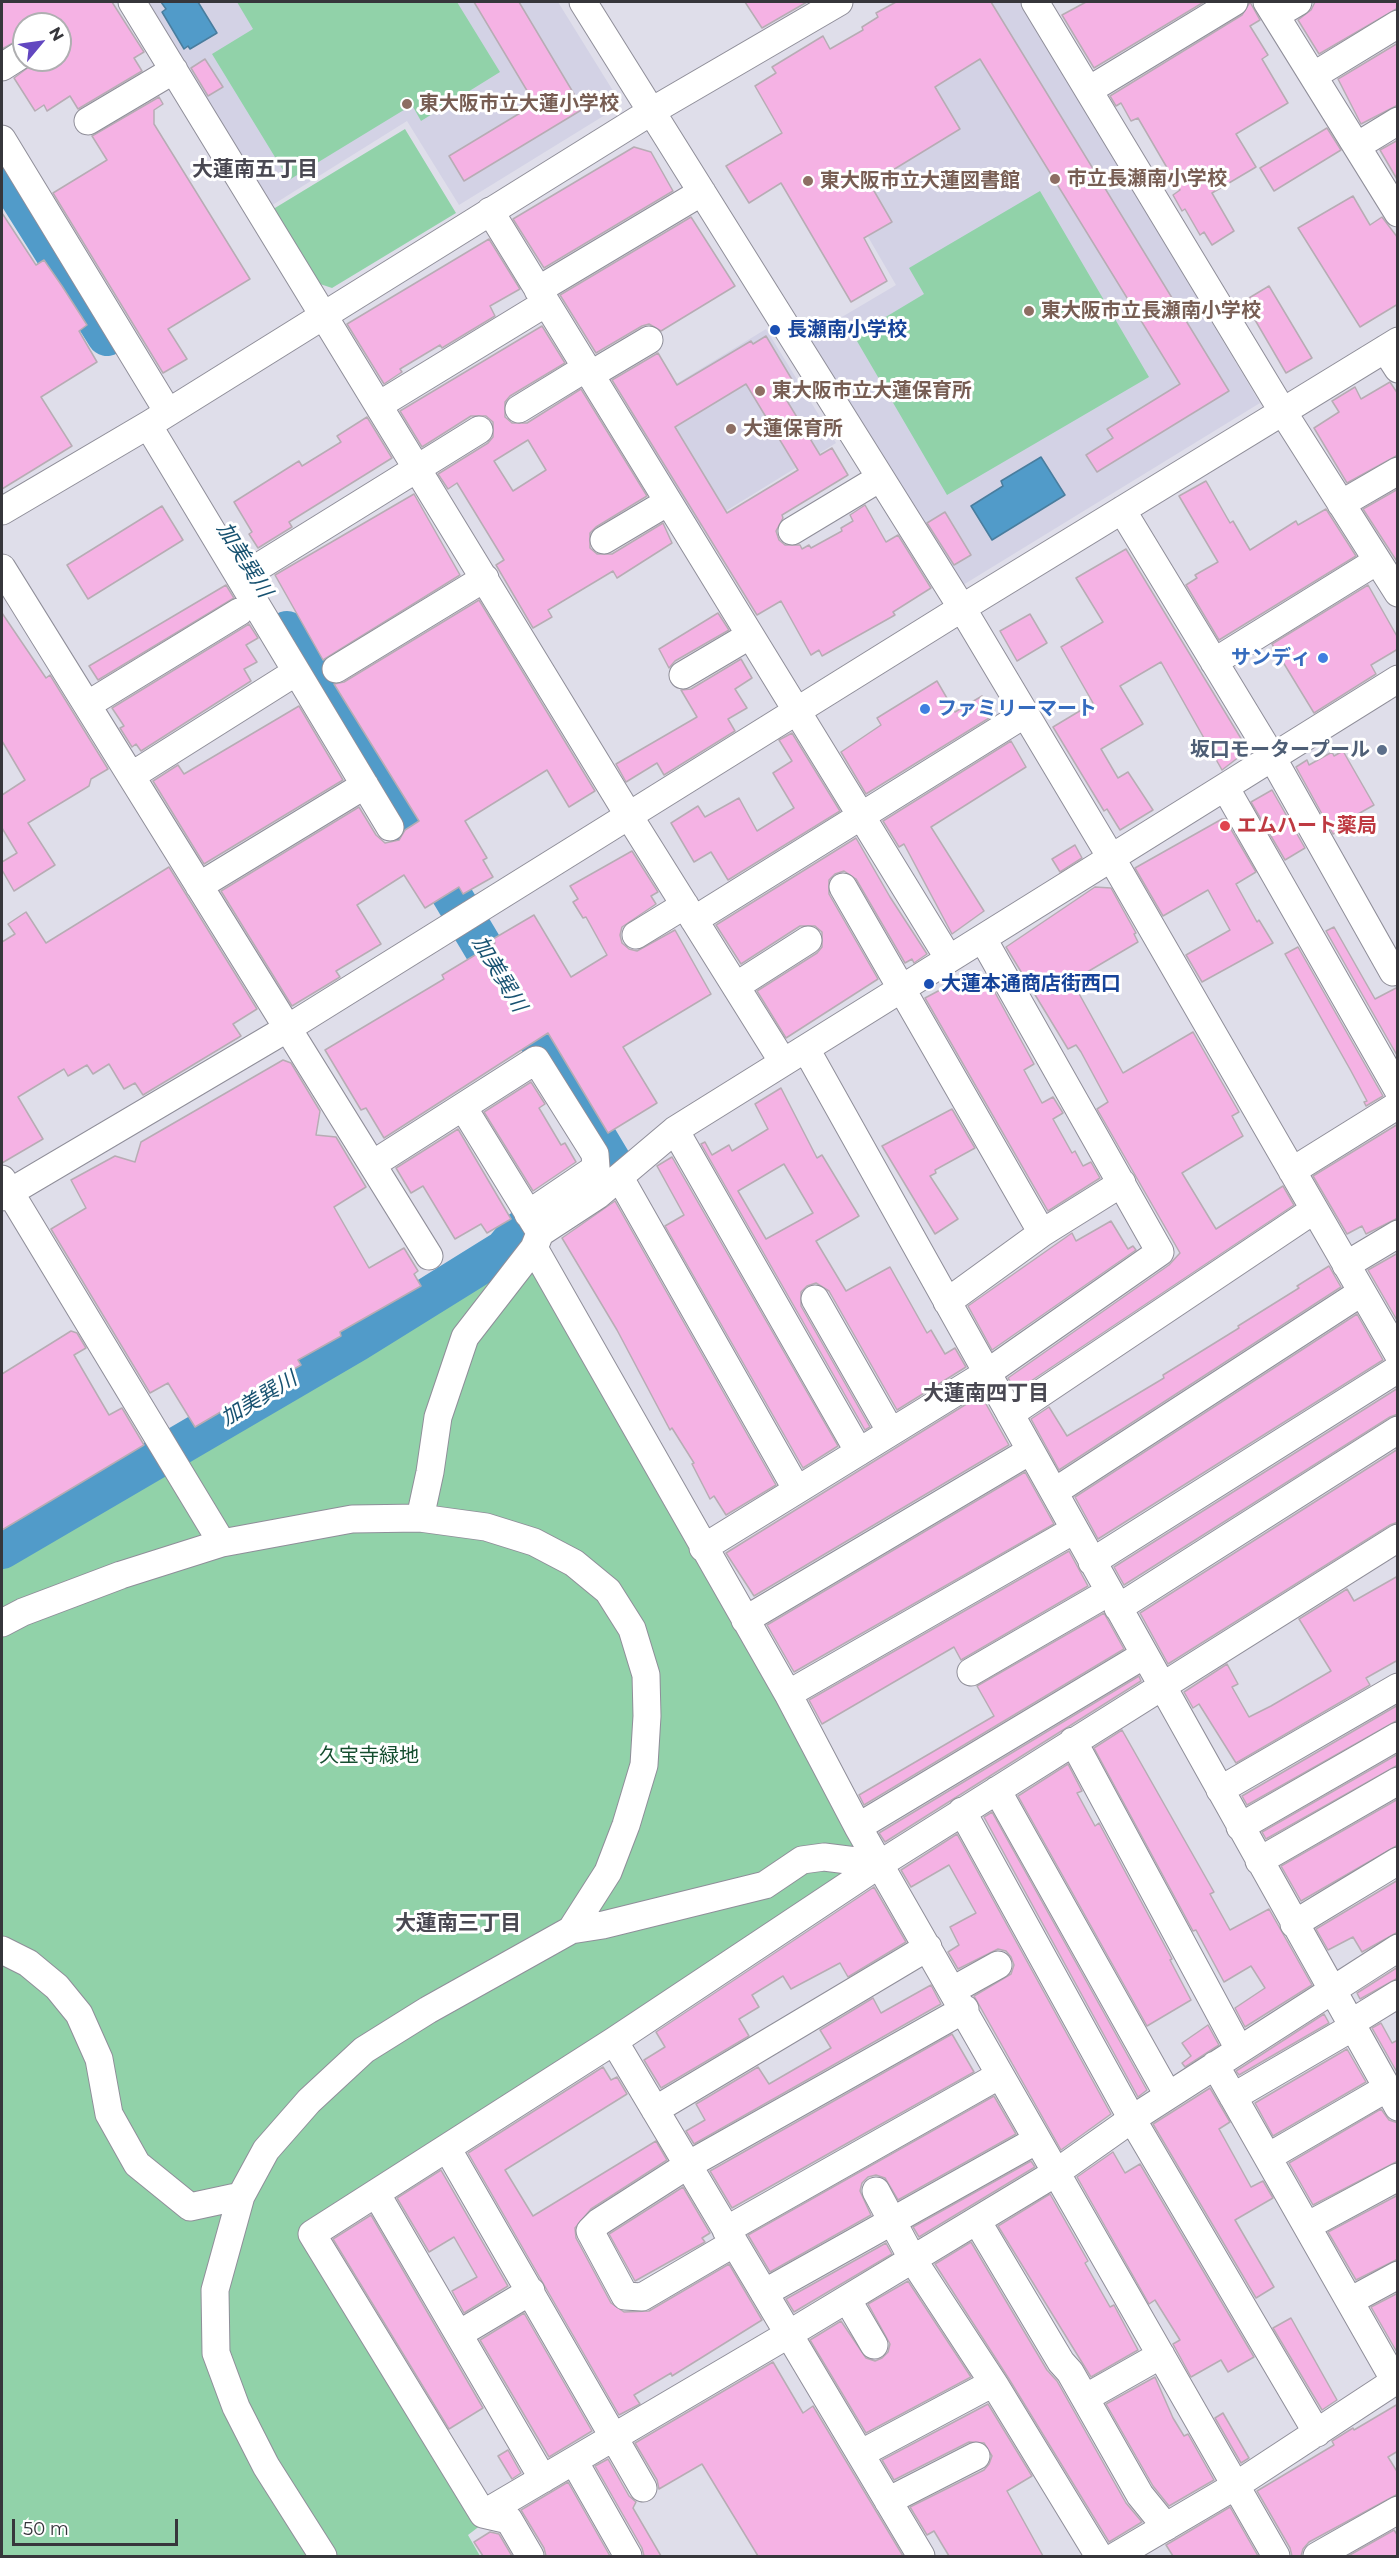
<!DOCTYPE html>
<html>
<head>
<meta charset="utf-8">
<style>
	body { margin:0 }
	#map { position:relative; width:1399px; height:2558px; overflow:hidden; background:#dfdeea; font-family:Montserrat,sans-serif }
	canvas { display:block }
	.frame { position:absolute; inset:0; border:3px solid #36363b; pointer-events:none }
	.north { position:absolute; left:12px; top:12px; width:60px; height:60px; box-sizing:border-box; background:#fff; border:2px solid #afafb1; border-radius:50%; rotate:61deg; font-size:16px; font-weight:700; line-height:24px; text-align:center; color:#36363b }
	.north::after { content:''; display:block; margin:auto; width:21px; height:27px; background:#6247c0; clip-path:polygon(50% 0,100% 100%,50% 72%,0 100%) }
	.scale { position:absolute; left:12px; top:2519px; width:166px; height:27px; box-sizing:border-box; border:3px solid #36363b; border-top:0; padding-left:8px; font-size:18px; line-height:21px; white-space:nowrap; color:#36363b; -webkit-text-stroke:4px #fff; paint-order:stroke }
</style>
</head>
<body>
<div id="map">
<canvas width="1399" height="2558"></canvas>
<div class="frame"></div>
<div class="north">N</div>
<div class="scale">50 m</div>
</div>
<script>
const g = document.querySelector('canvas').getContext('2d');
g.lineJoin = 'round';
function fillPath(path, color) { g.fillStyle = color; g.fill(path, 'evenodd'); }
const toPath = rows => new Path2D(rows.map(r => 'M' + r).join(''));
function strokePath(path, color, width, dash) { g.strokeStyle = color; g.lineWidth = width; g.lineCap = dash ? 'butt' : 'round'; g.setLineDash(dash || []); g.stroke(path); }
function drawText(font, color, halo, rows, align = 'center') {
  g.font = font + ' Montserrat,"Noto Sans JP",sans-serif'; g.lineWidth = 6; g.setLineDash([]); g.textBaseline = 'middle'; g.strokeStyle = halo; g.fillStyle = color; for (const [text, x, y, turn = 0] of rows) {
    g.save(); g.translate(x, y); g.rotate((+turn || 0) * Math.PI / 180); g.textAlign = isNaN(turn) ? turn : align; if (halo) g.strokeText(text, 0, 0); g.fillText(text, 0, 0); g.restore();
  }
}
fillPath(toPath([
	[141,2,558,2,615,94,605,115,459,205,407,121,266,209],
	[991,2,1020,2,1260,403,963,585,808,337,896,285,799,118],
	[766,329,836,443,695,530,625,415]
]), '#d3d2e5');
fillPath(toPath([
	[237,2,457,2,500,72,421,121,412,105,289,180,212,54,253,29],
	[405,129,456,213,332,288,314,282,270,211],
	[1040,191,1149,377,947,495,854,336,924,294,909,268],
	[520,1246,865,1855,848,1877,302,2230,481,2525,468,2535,480,2556,2,2556,2,1553]
]), '#91d2a9');
const water = toPath([
	[161,2,198,2,217,33,190,49,188,46,184,49,162,12,166,9,161,2],
	[1041,457,1065,495,992,540,971,506,1003,486,1001,481,1041,457]
]);
fillPath(water, '#519bc9');
strokePath(water, '#497d9e', 1.5);
strokePath(toPath([
	[2,169,107,336],
	[2,1549,356,1342,504,1250,519,1232,609,1173,611,1161,426,852,287,631]
]), '#519bc9', 40);
const building = toPath([
	[2,2,112,2,144,52,134,58,142,71,78,109,70,96,47,111,44,105,35,111,14,78,38,60,60,60,60,24,24,24,24,37,2,49,2,2],
	[474,2,519,2,583,109,464,181,449,156,535,104,474,2],
	[745,2,807,2,762,28,745,2],
	[896,2,991,2,1229,391,1097,472,1086,455,1113,438,1107,429,1180,384,980,59,935,87,960,129,870,184,892,222,864,238,887,281,851,302,781,183,749,203,726,166,782,133,755,86,776,73,772,67,823,36,830,49,863,30,862,27,878,17,876,13,896,2],
	[1086,2,1204,2,1094,68,1062,15,1086,2],
	[1250,2,1260,20,1250,26,1268,55,1262,59,1288,103,1236,134,1256,167,1212,193,1234,231,1212,245,1204,232,1200,235,1185,209,1182,211,1173,195,1180,190,1138,118,1131,121,1121,103,1116,106,1110,96,1242,15,1250,2],
	[1315,2,1398,2,1398,8,1319,54,1298,20,1311,10,1315,2],
	[1398,43,1398,105,1361,124,1338,79,1398,43],
	[205,59,223,87,208,96,191,68,205,59],
	[159,97,163,104,154,110,154,124,250,279,168,329,187,359,163,373,53,193,107,160,92,136,159,97],
	[1327,128,1341,150,1274,191,1260,168,1327,128],
	[1398,140,1398,181,1380,150,1398,140],
	[634,147,651,152,673,191,544,268,513,219,634,147],
	[1353,196,1370,225,1382,217,1398,238,1398,304,1360,327,1298,228,1353,196],
	[2,213,36,265,44,260,62,286,87,325,79,331,97,362,41,397,72,446,2,489,2,213],
	[691,217,735,286,661,331,649,324,642,326,596,353,560,295,691,217],
	[489,239,520,289,490,306,495,316,442,348,440,345,400,369,402,372,384,384,347,324,489,239],
	[1269,286,1312,358,1286,373,1244,301,1269,286],
	[542,326,565,363,510,396,505,402,505,417,512,423,527,423,581,389,647,496,596,527,590,533,590,548,597,554,612,554,663,523,672,543,617,578,613,571,548,610,552,617,533,628,496,565,504,560,457,483,448,489,438,474,488,443,493,437,493,422,486,416,471,416,422,447,400,411,542,326],
	[528,440,546,470,513,491,494,461,528,440],
	[766,336,794,383,781,391,820,455,832,448,848,475,782,515,783,518,776,531,779,540,785,545,800,545,802,549,809,545,811,548,842,531,841,528,853,521,850,515,865,505,886,542,898,535,931,588,893,612,895,615,822,656,819,650,811,655,781,601,757,615,612,380,658,353,677,385,751,341,753,344,766,336],
	[746,384,798,470,727,513,675,427,746,384],
	[1390,382,1398,394,1398,455,1347,483,1314,428,1339,412,1332,401,1355,387,1361,399,1390,382],
	[367,417,392,458,289,522,292,527,258,548,249,534,252,532,234,502,299,461,302,466,341,442,337,436,367,417],
	[1206,481,1230,523,1233,521,1250,550,1296,521,1298,525,1326,509,1356,556,1219,640,1186,585,1197,578,1195,575,1218,562,1179,496,1206,481],
	[1398,489,1398,563,1363,509,1398,489],
	[414,494,460,575,323,660,275,575,414,494],
	[162,506,183,540,88,599,67,565,162,506],
	[945,512,971,555,954,565,927,523,945,512],
	[1126,549,1248,750,1222,770,1161,662,1120,686,1143,724,1101,749,1118,778,1128,772,1153,810,1120,830,1107,809,1104,811,1053,727,1093,703,1061,647,1103,622,1076,578,1126,549],
	[226,585,234,598,98,680,89,666,226,585],
	[1368,585,1398,638,1398,649,1371,665,1376,674,1314,713,1272,644,1368,585],
	[479,600,595,791,569,807,547,770,465,821,487,858,483,860,493,877,463,894,459,887,425,908,404,875,357,905,381,944,336,971,340,977,292,1006,221,891,359,807,376,835,385,843,399,840,405,830,419,821,334,684,344,682,479,600],
	[2,613,46,678,50,675,108,769,91,779,89,786,28,823,55,865,14,891,2,870,2,862,17,853,2,828,2,795,25,780,2,741,2,613],
	[718,613,729,630,675,661,669,668,659,649,718,613],
	[1030,614,1047,643,1017,661,1000,631,1030,614],
	[249,624,258,638,246,645,257,662,244,669,251,681,141,751,136,744,132,747,120,728,124,726,112,708,249,624],
	[741,659,752,678,735,689,747,708,728,719,735,731,664,775,657,763,626,782,616,764,697,717,681,690,691,689,741,659],
	[937,681,955,712,982,696,994,715,866,794,841,752,881,725,877,718,937,681],
	[299,706,343,780,204,864,153,781,178,765,184,774,299,706],
	[792,733,840,811,728,880,711,852,694,862,671,823,698,806,705,817,739,798,757,831,794,808,773,773,792,761,779,740,792,733],
	[1011,741,1026,767,931,827,984,911,952,934,904,844,899,847,883,821,1011,741],
	[1343,751,1374,805,1342,823,1345,827,1333,834,1296,767,1307,760,1309,765,1332,752,1334,756,1343,751],
	[1272,790,1305,848,1285,860,1251,802,1272,790],
	[1222,819,1225,819,1256,872,1236,884,1257,922,1259,920,1273,943,1202,982,1186,955,1230,930,1208,890,1163,916,1135,868,1222,819],
	[856,838,890,897,927,954,914,963,912,959,905,963,856,879,844,871,835,874,829,880,829,894,878,979,786,1038,757,991,817,953,822,947,822,932,815,926,800,926,741,964,716,925,856,838],
	[1075,845,1082,858,1060,872,1052,859,1075,845],
	[632,851,658,892,651,896,656,904,622,927,620,935,622,943,629,949,637,951,675,930,711,994,623,1047,657,1103,608,1133,548,1033,384,1138,366,1108,361,1110,325,1050,444,979,442,975,495,943,493,939,534,915,571,977,607,955,586,917,583,918,573,902,578,899,570,886,632,851],
	[169,867,257,1009,233,1024,241,1036,143,1095,135,1083,124,1089,109,1064,93,1074,87,1065,68,1076,64,1069,18,1097,43,1139,2,1163,2,942,15,934,8,924,26,912,46,943,169,867],
	[1095,887,1111,888,1136,933,1134,934,1138,942,1072,981,1123,1073,1193,1032,1239,1112,1232,1116,1243,1136,1182,1173,1216,1229,1283,1186,1294,1205,1016,1391,1008,1378,1169,1265,1180,1253,1097,1109,1108,1102,1081,1052,1076,1045,1068,1049,1006,947,1095,887],
	[1334,927,1375,999,1398,987,1398,1057,1326,931,1334,927],
	[1298,947,1383,1096,1366,1106,1364,1102,1367,1101,1351,1071,1285,954,1298,947],
	[986,976,1034,1064,1024,1070,1042,1103,1053,1097,1063,1113,1053,1119,1072,1153,1075,1151,1083,1166,1091,1162,1100,1178,1048,1211,925,998,957,981,962,990,986,976],
	[283,1060,291,1063,320,1111,316,1135,336,1137,366,1187,334,1207,369,1268,404,1248,418,1271,414,1274,421,1286,340,1332,341,1336,298,1360,301,1365,195,1427,168,1383,150,1393,51,1229,86,1208,71,1180,115,1156,135,1162,141,1142,283,1060],
	[531,1082,545,1104,539,1108,561,1145,565,1143,576,1162,533,1191,484,1112,531,1082],
	[781,1088,817,1158,822,1155,859,1216,816,1241,846,1291,890,1267,927,1333,931,1330,945,1354,955,1348,966,1367,897,1410,829,1291,816,1283,807,1286,801,1292,801,1306,870,1427,865,1430,701,1144,705,1142,712,1155,729,1145,732,1151,768,1129,755,1104,781,1088],
	[784,1164,813,1213,766,1239,738,1191,784,1164],
	[952,1109,975,1148,935,1170,936,1173,930,1176,958,1219,935,1234,882,1146,952,1109],
	[1398,1124,1398,1218,1366,1234,1362,1226,1347,1234,1313,1176,1398,1124],
	[458,1129,511,1219,487,1233,481,1224,455,1239,423,1186,411,1193,396,1168,458,1129],
	[672,1157,838,1446,803,1468,665,1226,684,1215,657,1166,672,1157],
	[615,1201,776,1485,726,1515,714,1496,710,1499,692,1464,694,1463,672,1428,670,1430,617,1330,562,1238,615,1201],
	[1111,1221,1128,1249,1133,1246,1136,1250,992,1350,968,1306,1072,1233,1076,1241,1111,1221],
	[1398,1253,1398,1322,1368,1270,1398,1253],
	[1329,1266,1341,1287,1059,1470,1031,1419,1049,1407,1067,1436,1164,1378,1163,1375,1239,1328,1238,1326,1299,1288,1297,1286,1329,1266],
	[1357,1314,1383,1360,1098,1539,1075,1497,1357,1314],
	[71,1331,77,1333,86,1348,74,1355,109,1415,122,1408,144,1445,2,1530,2,1374,71,1331],
	[1398,1388,1398,1414,1390,1417,1124,1585,1114,1567,1398,1388],
	[981,1395,1009,1445,754,1596,726,1553,981,1395],
	[1398,1449,1398,1522,1390,1525,1168,1664,1140,1613,1398,1449],
	[1025,1472,1054,1524,794,1672,767,1625,1025,1472],
	[1069,1551,1088,1586,961,1660,954,1647,822,1724,809,1700,1069,1551],
	[1398,1576,1398,1660,1366,1678,1370,1685,1236,1763,1199,1704,1193,1708,1184,1692,1227,1664,1238,1684,1232,1687,1249,1717,1271,1706,1331,1671,1299,1619,1347,1589,1354,1601,1398,1576],
	[1104,1613,1124,1649,864,1805,859,1795,994,1716,977,1686,1104,1613],
	[1139,1676,1141,1681,885,1842,879,1833,1139,1676],
	[1398,1705,1398,1720,1247,1805,1242,1796,1398,1705],
	[1122,1730,1214,1892,1210,1894,1230,1930,1269,1909,1312,1985,1245,2027,1235,2008,1265,1988,1251,1966,1224,1982,1196,1930,1193,1931,1094,1748,1122,1730],
	[1398,1754,1398,1765,1266,1839,1262,1832,1398,1754],
	[1068,1764,1082,1791,1077,1793,1095,1826,1099,1823,1172,1959,1170,1960,1191,2000,1147,2026,1018,1796,1068,1764],
	[1398,1799,1398,1845,1301,1901,1281,1866,1398,1799],
	[992,1812,1147,2090,1138,2097,984,1817,992,1812],
	[957,1834,1111,2114,1061,2150,974,1996,1011,1974,1014,1965,1011,1957,1006,1951,998,1949,958,1969,948,1952,959,1945,950,1927,976,1913,949,1865,911,1887,901,1870,957,1834],
	[1398,1880,1398,1932,1362,1952,1353,1937,1328,1950,1316,1929,1398,1880],
	[874,1887,906,1942,848,1977,840,1963,791,1989,783,1976,752,1995,759,2007,739,2019,749,2036,661,2088,644,2060,665,2047,656,2032,874,1887],
	[1398,1967,1398,1978,1360,1999,1357,1993,1398,1967],
	[931,1985,941,2004,694,2144,686,2131,705,2120,696,2104,758,2067,769,2084,831,2048,820,2030,873,1998,881,2013,931,1985],
	[1324,2014,1329,2023,1239,2075,1236,2071,1324,2014],
	[1381,2023,1392,2043,1398,2040,1398,2074,1372,2028,1381,2023],
	[1208,2025,1219,2045,1185,2067,1182,2063,1191,2056,1182,2043,1208,2025],
	[952,2034,974,2072,732,2208,710,2171,952,2034],
	[1347,2049,1366,2082,1273,2136,1255,2103,1347,2049],
	[603,2067,611,2080,617,2077,627,2094,505,2170,533,2216,656,2141,667,2160,591,2209,575,2228,576,2238,611,2303,624,2312,649,2311,729,2264,762,2320,672,2376,671,2373,634,2395,640,2404,619,2415,468,2153,603,2067],
	[1210,2088,1230,2122,1219,2129,1251,2187,1263,2181,1273,2198,1235,2220,1274,2287,1256,2298,1153,2124,1210,2088],
	[994,2096,1016,2134,898,2200,885,2178,876,2175,868,2177,862,2183,860,2191,871,2215,770,2272,748,2235,994,2096],
	[1381,2109,1389,2120,1398,2123,1398,2161,1313,2205,1289,2163,1381,2109],
	[1113,2152,1125,2173,1140,2164,1254,2357,1228,2372,1221,2360,1191,2377,1173,2344,1180,2340,1155,2300,1149,2304,1077,2177,1113,2152],
	[1031,2161,1035,2167,919,2237,913,2227,1031,2161],
	[441,2170,508,2286,464,2313,452,2291,477,2277,454,2237,429,2252,397,2198,441,2170],
	[683,2187,710,2233,702,2238,705,2242,635,2281,609,2234,683,2187],
	[1050,2194,1088,2261,1085,2263,1110,2307,1114,2305,1138,2350,1091,2377,998,2226,1050,2194],
	[1398,2195,1398,2259,1356,2280,1328,2232,1398,2195],
	[371,2215,483,2408,449,2429,333,2239,371,2215],
	[971,2242,1047,2370,1057,2381,1126,2503,1142,2522,1109,2542,1009,2379,935,2264,971,2242],
	[886,2243,892,2254,794,2312,786,2299,886,2243],
	[908,2281,971,2377,866,2433,810,2340,841,2321,866,2358,875,2361,882,2358,888,2352,890,2344,868,2304,908,2281],
	[1398,2293,1398,2354,1371,2307,1398,2293],
	[524,2313,592,2431,549,2457,480,2340,524,2313],
	[1291,2318,1337,2400,1322,2410,1273,2328,1291,2318],
	[773,2362,803,2413,813,2406,903,2556,758,2556,702,2464,659,2489,657,2480,635,2443,773,2362],
	[1155,2377,1173,2418,1184,2436,1188,2434,1214,2480,1169,2506,1153,2486,1106,2404,1155,2377],
	[988,2404,1032,2476,1007,2491,1043,2556,949,2556,934,2531,927,2535,910,2507,984,2470,989,2464,992,2456,984,2443,969,2442,894,2480,882,2460,988,2404],
	[1398,2404,1398,2451,1388,2457,1398,2473,1398,2494,1309,2542,1303,2549,1301,2556,1292,2556,1290,2548,1257,2491,1334,2445,1332,2441,1353,2428,1354,2430,1398,2404],
	[1223,2413,1249,2458,1241,2463,1215,2418,1223,2413],
	[508,2450,521,2473,512,2479,498,2456,508,2450],
	[608,2459,629,2496,636,2502,633,2508,661,2556,644,2556,642,2548,595,2466,608,2459],
	[568,2482,610,2556,546,2556,544,2548,521,2510,568,2482],
	[1230,2507,1258,2556,1173,2556,1166,2545,1230,2507],
	[1394,2530,1398,2536,1398,2556,1348,2556,1394,2530],
	[490,2532,499,2534,512,2556,483,2556,474,2542,490,2532]
]);
fillPath(building, '#f5b2e4');
strokePath(building, '#b7acb4', 1.5);
const minor = toPath([
	[132,2,629,816,783,1062],
	[583,2,962,608,1112,859,1398,1354],
	[1035,2,1283,412,1398,593],
	[1267,2,1398,213],
	[1276,15,1298,2],
	[2,67,24,53],
	[1313,76,1398,24],
	[1089,90,1234,2],
	[88,121,174,70],
	[2,139,168,412],
	[1357,146,1398,121],
	[490,211,949,959],
	[538,290,702,192],
	[1385,349,1398,369],
	[590,375,649,340],
	[379,405,546,303],
	[519,409,586,368],
	[148,425,390,827],
	[1341,504,1398,471],
	[1122,510,1272,757,1393,972],
	[2,511,148,425,652,111,839,2],
	[792,531,880,478],
	[604,540,668,502],
	[263,564,479,430],
	[2,568,429,1256],
	[1214,662,1377,561],
	[336,669,485,578],
	[683,675,749,636],
	[87,705,239,612],
	[131,776,296,672],
	[1225,787,1398,1090],
	[199,886,365,785],
	[843,887,1042,1233],
	[694,920,1025,714],
	[636,935,685,905],
	[736,986,808,940],
	[806,1049,1398,2107],
	[463,1107,538,1229],
	[675,1130,859,1452],
	[373,1164,536,1060,595,1154,596,1168,528,1214],
	[1292,1171,1398,1105],
	[620,1178,797,1490],
	[2,1179,222,1543],
	[2,1197,288,1028,962,608,1398,341],
	[1346,1265,1398,1234],
	[815,1299,891,1432],
	[947,1302,1042,1233,1122,1183],
	[1010,1414,1314,1210],
	[1054,1492,1362,1292],
	[420,1518,430,1472,438,1417,465,1337,534,1248],
	[703,1548,987,1373,1160,1252,983,939],
	[1092,1562,1398,1369],
	[1118,1608,1398,1430],
	[745,1620,1030,1451],
	[2,1623,23,1612,121,1575,222,1543,352,1519,420,1518,486,1527,534,1542,574,1563,608,1591,632,1629,646,1675,647,1716,644,1765,626,1825,608,1872,571,1930,428,2010,364,2050,309,2101,266,2150,241,2196,215,2290,216,2353,236,2407,266,2466,323,2556],
	[971,1672,1109,1592],
	[788,1694,1074,1530],
	[1073,1741,1239,2049],
	[997,1790,1168,2095],
	[1220,1790,1398,1687],
	[962,1811,1132,2119,1317,2433],
	[858,1827,1144,1655],
	[1240,1827,1398,1736],
	[1259,1861,1398,1781],
	[1294,1924,1398,1861],
	[571,1930,603,1925,765,1885,802,1860,824,1857,880,1864],
	[2,1950,28,1963,57,1987,79,2014,99,2059,109,2114,137,2164,190,2207,241,2196],
	[953,1990,998,1965],
	[1351,2023,1398,1994],
	[614,2041,921,2556],
	[1215,2065,1395,2381],
	[1233,2097,1353,2027],
	[655,2110,928,1947],
	[447,2148,643,2488],
	[1268,2157,1387,2088],
	[876,2191,913,2260,996,2387,1099,2556],
	[376,2193,543,2479],
	[977,2221,1061,2362,1070,2372,1140,2495,1166,2527],
	[1307,2226,1398,2177],
	[726,2230,1000,2075],
	[734,2243,642,2297,625,2296,590,2231,599,2222,688,2165,965,2009],
	[764,2293,1037,2140],
	[847,2299,874,2345],
	[1350,2301,1398,2275],
	[459,2334,531,2291],
	[1085,2398,1161,2355],
	[860,2454,993,2383],
	[574,2461,628,2556],
	[888,2501,976,2456],
	[483,2514,789,2334,1057,2172,1132,2119,1398,1948],
	[530,2556,509,2520,483,2514,312,2234,614,2041,880,1864,1398,1538],
	[1116,2556,1235,2486,1398,2379],
	[1276,2556,858,1827,788,1694,534,1248,540,1233,598,1195,675,1130,1398,679],
	[1317,2556,1398,2510]
]);
strokePath(minor, '#8f8e99', 29);
strokePath(minor, '#fff', 27);
for (const [x, y, r, color] of [
	[407,104,6,"#8d6e63"],
	[1055,179,6,"#8d6e63"],
	[808,181,6,"#8d6e63"],
	[1029,311,6,"#8d6e63"],
	[775,330,6,"#1a4fb4"],
	[760,391,6,"#8d6e63"],
	[731,429,6,"#8d6e63"],
	[1323,658,6,"#3f7fe0"],
	[925,709,6,"#3f7fe0"],
	[1382,750,6,"#5c6f8a"],
	[1225,826,6,"#e0444e"],
	[929,984,6,"#1a4fb4"]
]) { const dot = new Path2D(); dot.arc(x, y, r, 0, 2 * Math.PI); g.fillStyle = color; g.fill(dot); strokePath(dot, '#fff', 2); }
drawText('bold 20px', '#785e54', '#fff', [
	["東大阪市立大蓮小学校",419,104],
	["市立長瀬南小学校",1067,179],
	["東大阪市立大蓮図書館",820,181],
	["東大阪市立長瀬南小学校",1041,311],
	["東大阪市立大蓮保育所",772,391],
	["大蓮保育所",743,429]
], 'left');
drawText('bold 20px', '#164399', '#fff', [
	["長瀬南小学校",787,330],
	["大蓮本通商店街西口",941,984]
], 'left');
drawText('bold 20px', '#366cbe', '#fff', [
	["サンディ",1311,658],
	["ファミリーマート",937,709,"left"]
], 'right');
drawText('bold 20px', '#4e5e75', '#fff', [
	["坂口モータープール",1370,750]
], 'right');
drawText('bold 20px', '#be3a42', '#fff', [
	["エムハート薬局",1237,826]
], 'left');
drawText('20px', '#154e2f', '#fff', [
	["久宝寺緑地",369,1756]
]);
drawText('bold 21px', '#494852', '#fff', [
	["大蓮南五丁目",255,170],
	["大蓮南四丁目",986,1394],
	["大蓮南三丁目",458,1924]
]);
drawText('italic 21px', '#185271', '#fff', [
	["加美巽川",244,560,58],
	["加美巽川",499,974,59],
	["加美巽川",259,1399,-31]
]);
</script>
</body>
</html>
